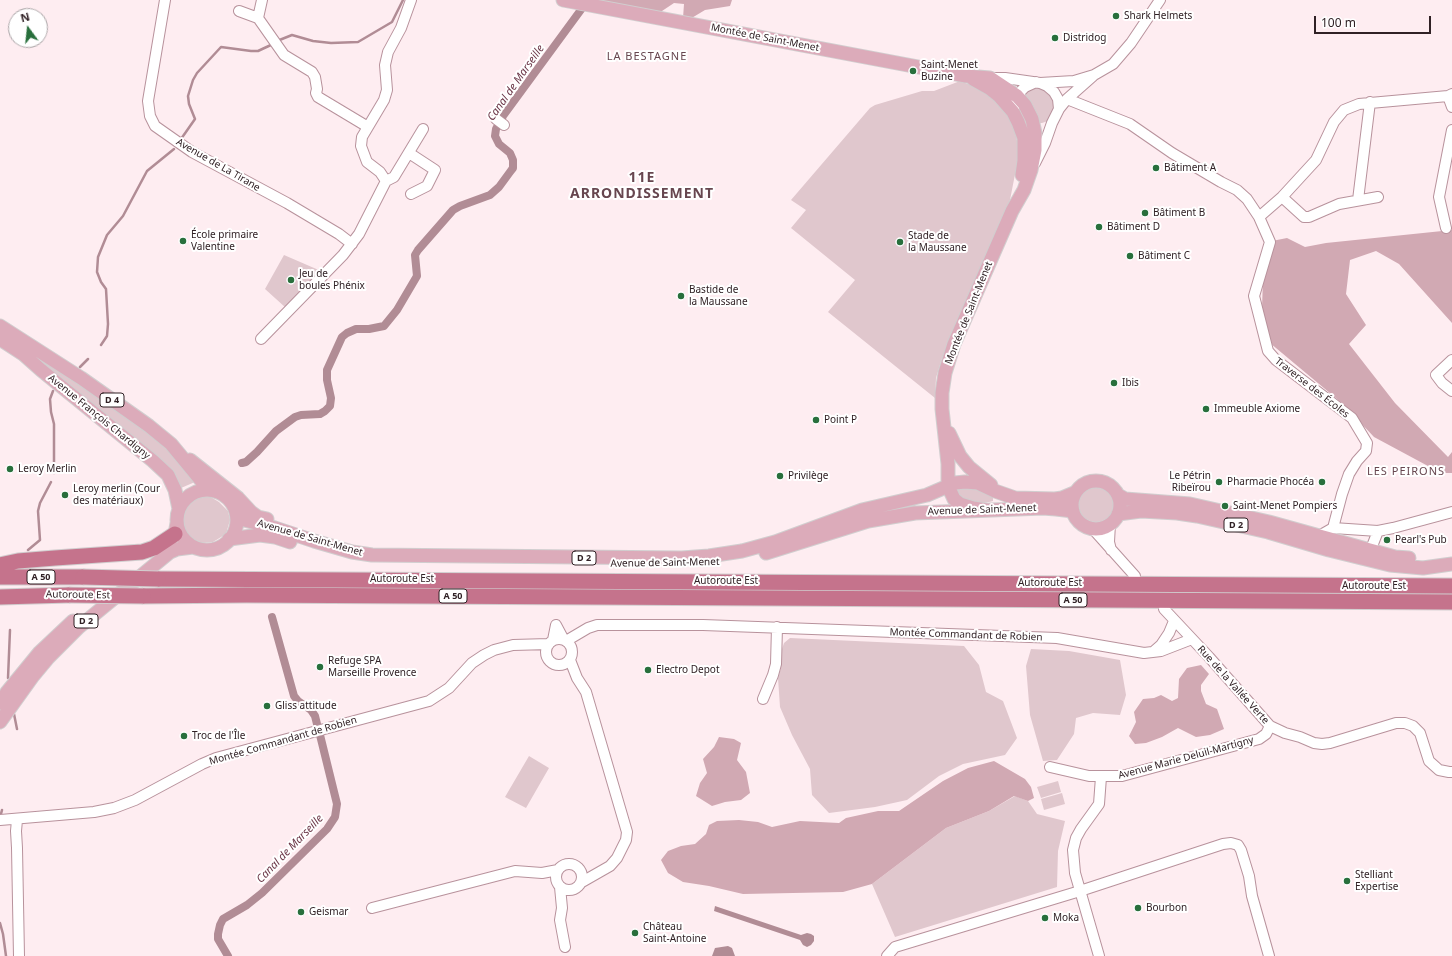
<!DOCTYPE html>
<html>
<head>
<meta charset="utf-8">
<style>
	body { margin:0 }
	#map { position:relative; width:1452px; height:956px; overflow:hidden; background:#feedf1; font-family:"Noto Sans",sans-serif }
	canvas { display:block }
	.north { position:absolute; left:8px; top:8px; width:40px; height:40px; box-sizing:border-box; background:#fff; border:1px solid #aca6a8; border-radius:50%; rotate:345deg; font-size:11px; font-weight:700; line-height:16px; text-align:center; color:#302125 }
	.north::after { content:''; display:block; margin:auto; width:14px; height:18px; background:#286f3c; clip-path:polygon(50% 0,100% 100%,50% 72%,0 100%) }
	.scale { position:absolute; left:1314px; top:16px; width:117px; height:18px; box-sizing:border-box; border:2px solid #302125; border-top:0; padding-left:5px; font-size:12px; line-height:14px; white-space:nowrap; color:#302125; -webkit-text-stroke:3px #fff; paint-order:stroke }
</style>
</head>
<body>
<div id="map">
<canvas width="1452" height="956"></canvas>
<div class="north">N</div>
<div class="scale">100 m</div>
</div>
<script>
const g = document.querySelector('canvas').getContext('2d');
g.lineJoin = 'round';
function fillPath(path, color) { g.fillStyle = color; g.fill(path, 'evenodd'); }
const toPath = rows => new Path2D(rows.map(r => 'M' + r).join(''));
function strokePath(path, color, width, dash) { g.strokeStyle = color; g.lineWidth = width; g.lineCap = dash ? 'butt' : 'round'; g.setLineDash(dash || []); g.stroke(path); }
function drawText(font, color, halo, rows, align = 'center') {
  g.font = font + ' "Noto Sans",sans-serif'; g.lineWidth = 4; g.setLineDash([]); g.textBaseline = 'middle'; g.strokeStyle = halo; g.fillStyle = color; for (const [text, x, y, turn = 0] of rows) {
    g.save(); g.translate(x, y); g.rotate((+turn || 0) * Math.PI / 180); g.textAlign = isNaN(turn) ? turn : align; if (halo) g.strokeText(text, 0, 0); g.fillText(text, 0, 0); g.restore();
  }
}
fillPath(toPath([
	[960,81,981,89,1007,110,1016,133,1018,149,1017,164,1010,200,986,255,987,257,942,358,936,378,935,398,828,312,855,280,791,228,806,210,791,200,870,108,875,105,922,91,934,91],
	[1039,88,1045,90,1050,94,1054,100,1055,108,1048,121,1042,123,1038,123,1024,95,1025,92,1031,89],
	[284,255,321,271,286,308,265,289],
	[45,363,94,393,156,436,195,482,181,488,174,476,127,433,43,364],
	[971,486,993,497,993,501,989,502,974,503,962,500,953,488],
	'1078 504a18 18 0 1 1 36 0a18 18 0 1 1-36 0Z',
	[197,496,209,496,219,502,228,511,230,520,226,534,213,542,202,543,193,539,185,532,180,521,182,509,188,501],
	[790,638,964,646,979,665,986,692,1003,701,1017,738,1005,755,963,764,939,776,907,800,875,807,829,813,812,795,810,769,792,735,780,707,778,678,781,668,782,649,784,643],
	[1031,649,1069,651,1120,660,1126,695,1120,715,1093,713,1076,718,1074,734,1057,760,1043,761,1030,715,1026,666],
	[529,756,549,768,526,808,505,797],
	[1058,781,1061,792,1041,798,1037,787],
	[1062,793,1065,804,1044,810,1041,799],
	[1015,796,1028,801,1037,814,1065,821,1058,851,1057,887,895,937,872,884,946,828,989,811]
]), '#e0c7cd');
fillPath(toPath([
	[598,0,732,0,730,6,705,10,690,19,683,18,684,4,674,3,659,13,597,1],
	[1452,230,1452,323,1399,264,1376,251,1350,260,1346,294,1366,325,1349,344,1395,403,1448,457,1452,452,1452,473,1441,473,1374,437,1343,404,1270,343,1262,309,1263,278,1272,241,1287,238,1305,247,1326,243],
	[1201,665,1209,674,1201,685,1201,691,1206,704,1217,709,1224,729,1210,735,1196,737,1178,728,1162,737,1146,743,1135,744,1129,736,1136,722,1134,712,1143,699,1154,698,1161,695,1172,701,1178,698,1179,679,1187,668],
	[719,737,734,739,741,743,737,760,746,772,750,793,741,800,725,802,712,806,696,796,700,783,707,773,703,759,714,747],
	[994,761,1025,779,1031,787,1034,798,1028,801,1014,796,989,811,946,828,872,884,843,892,743,894,709,886,683,882,668,873,661,860,668,851,681,846,695,844,706,834,709,825,717,821,739,820,758,822,772,827,800,821,839,823,846,818,878,811,899,811,943,781,968,768]
]), '#d1a9b3');
fillPath(toPath([
	[715,906,801,935,807,933,811,934,814,936,814,941,811,945,807,947,803,945,800,940,714,911],
	[728,946,732,948,735,956,712,956,715,948]
]), '#b18c95');
strokePath(toPath([
	[277,41,292,35,313,41,331,43,358,42,392,22,403,0],
	[181,139,195,119,189,104,188,96,193,80,197,73,221,47,251,51,258,51,273,44],
	[101,345,107,336,108,324,106,289,101,282,97,272,98,257,107,235,123,216,147,171,174,149],
	[80,367,88,359],
	[53,391,50,399,51,412,54,424,54,473],
	[28,550,40,540,38,511,40,503,51,482],
	[8,678,10,630],
	[14,714,17,729],
	[1,814,2,810],
	[0,923,3,934,6,956]
]), '#b18c95', 2.5);
strokePath(toPath([
	[242,463,246,462,257,452,276,431,295,417,301,415,320,414,325,411,330,406,331,398,327,380,327,370,342,337,347,333,356,329,369,329,384,326,397,310,417,276,415,255,418,250,453,210,460,206,490,195,499,187,510,172,513,168,513,160,510,153,499,144,495,136,496,129,503,116,583,7],
	[272,617,294,696,298,701,311,710,315,716,317,724],
	[228,956,218,939,218,934,220,925,223,919,247,905,262,893,327,829,335,817,337,804,320,735]
]), '#b18c95', 8);
const minor = toPath([
	[165,0,148,101,150,116,155,126,192,152,287,203,339,234,352,244],
	[262,0,258,18,284,55,312,72,315,77,317,89,316,93,318,97,368,127],
	[239,11,258,18],
	[990,78,1005,78,1040,83,1074,81,1094,75,1113,64,1131,43,1160,0],
	[1040,83,1047,86,1054,92,1058,99,1059,109],
	[1448,96,1452,107],
	[1067,99,1130,124,1172,153,1221,182,1237,190,1247,199,1259,217,1270,242,1254,296,1268,351,1276,360,1352,418,1367,443,1366,451,1357,461,1349,474,1342,494,1333,528,1319,536],
	[1013,112,1015,103,1021,91,1025,87,1036,82],
	[496,119,504,125],
	[409,153,435,170,427,186,411,194],
	[1035,163,1045,143,1052,123,1059,109,1067,99,1093,76],
	[386,181,394,177,423,129],
	[1282,197,1304,217,1309,217,1339,204,1378,197],
	[1358,200,1370,102],
	[1259,217,1282,197,1316,160,1334,122,1344,110,1359,104,1448,96,1452,94],
	[1446,228,1439,197,1452,130],
	[261,339,343,255,359,234,386,181,380,172,367,162,361,146,362,137,384,100,387,90,385,65,388,52,401,28,411,0],
	[1452,360,1436,375,1442,383,1452,391],
	[1110,524,1109,542,1111,550],
	[1092,528,1135,576],
	[1333,528,1378,531,1393,528,1452,512],
	[1367,556,1369,554,1378,531],
	[1164,609,1209,657,1270,726,1285,733,1300,737,1314,743,1322,744,1330,743,1396,723,1405,723,1413,726,1420,733,1429,761,1439,770,1449,772,1452,772],
	'546 652a13 13 0 1 1 26 0a13 13 0 1 1-26 0Z',
	[553,640,556,625,564,640],
	[566,641,588,628,597,625,703,625,1057,638,1144,653,1161,651,1192,639],
	[1153,652,1161,645,1169,633,1174,621],
	[570,660,577,678,586,692,627,832,626,840,617,858,610,866,582,882],
	[763,699,773,675,776,664,777,627],
	[1050,767,1089,776,1122,776,1259,739,1266,734,1270,726],
	[0,820,94,812,114,808,135,800,202,764,216,758,429,701,449,688,472,663,484,655,494,650,513,645,549,644],
	[17,820,16,831,17,848,19,956],
	'556 877a13 13 0 1 1 26 0a13 13 0 1 1-26 0Z',
	[560,887,562,908,560,920,565,947],
	[372,908,515,871,542,873,558,870],
	[887,956,895,947,1080,891,1223,844,1231,843,1238,845,1241,850,1249,876,1252,896,1269,956],
	[1099,956,1075,873,1073,850,1076,838,1081,829,1099,804,1101,777]
]);
const major = toPath([
	[563,0,966,76,990,78,1017,96,1025,105,1032,119,1035,133,1035,150,1031,170,1024,190,1012,211,954,344,945,373,942,393,942,409,948,464,948,486,954,499,960,504,973,508,986,510],
	[973,79,989,88,999,96,1013,112,1018,122,1024,138,1024,161,1022,175],
	[0,326,81,378,149,426,171,444,209,490],
	[0,339,23,354,41,370,153,461,168,475,175,490,179,509],
	[949,433,960,456,969,467,991,485],
	[190,460,238,498,251,512,258,517,267,519],
	'1072 505a24 24 0 1 1 48 0a24 24 0 1 1-48 0Z',
	'177 520a30 30 0 1 1 60 0a30 30 0 1 1-60 0Z',
	[1118,495,1125,499,1190,504,1269,522,1395,557,1409,558],
	[1118,514,1141,511,1177,513,1197,516,1268,532,1329,550,1390,565,1423,568,1452,564],
	[237,518,275,528,314,541,352,552,372,555,682,558,709,556,742,551,775,542,862,510,927,495,955,483,965,482,978,483,995,491,1015,498,1055,499,1062,498,1074,493],
	[229,539,260,535,275,537,290,542],
	[168,542,175,534,177,523],
	[766,553,868,521,915,513,1043,508,1056,509,1073,511],
	[0,703,7,692,39,653,73,621],
	[0,722,33,676,48,658,79,627,170,552,177,549,193,547]
]);
const highway = toPath([
	[0,565,18,561,55,558,142,552,154,548,175,534],
	[0,577,83,577],
	[158,579,1452,586],
	[143,596,246,595,1452,602],
	[0,597,69,595]
]);
strokePath(minor, '#b8929c', 12);
strokePath(major, '#d1cecf', 15);
strokePath(highway, '#d1cecf', 17);
strokePath(minor, '#fff', 10);
strokePath(major, '#dcabba', 13);
strokePath(highway, '#c5738c', 15);
const highwayBridge = toPath([
	[83,577,158,579],
	[69,595,143,596]
]);
strokePath(highwayBridge, '#d1cecf', 17, []);
strokePath(highwayBridge, '#c5738c', 15);
for (const [x, y, r, color] of [
	[1116,16,4,"#286f3c"],
	[1055,38,4,"#286f3c"],
	[913,71,4,"#286f3c"],
	[1156,168,4,"#286f3c"],
	[1145,213,4,"#286f3c"],
	[1099,227,4,"#286f3c"],
	[183,241,4,"#286f3c"],
	[900,242,4,"#286f3c"],
	[1130,256,4,"#286f3c"],
	[291,280,4,"#286f3c"],
	[681,296,4,"#286f3c"],
	[1114,383,4,"#286f3c"],
	[1206,409,4,"#286f3c"],
	[816,420,4,"#286f3c"],
	[10,469,4,"#286f3c"],
	[780,476,4,"#286f3c"],
	[1219,482,4,"#286f3c"],
	[1322,482,4,"#286f3c"],
	[65,495,4,"#286f3c"],
	[1225,506,4,"#286f3c"],
	[1387,540,4,"#286f3c"],
	[320,667,4,"#286f3c"],
	[648,670,4,"#286f3c"],
	[267,706,4,"#286f3c"],
	[184,736,4,"#286f3c"],
	[1347,881,4,"#286f3c"],
	[1138,908,4,"#286f3c"],
	[301,912,4,"#286f3c"],
	[1045,918,4,"#286f3c"],
	[635,933,4,"#286f3c"]
]) { const dot = new Path2D(); dot.arc(x, y, r, 0, 2 * Math.PI); g.fillStyle = color; g.fill(dot); strokePath(dot, '#fff', 1.5); }
for (const [x, y, w] of [
	[112,400,24],
	[1236,525,24],
	[584,558,24],
	[41,577,28],
	[453,596,28],
	[1073,600,28],
	[86,621,24]
]) { const box = new Path2D(); box.roundRect(x - w / 2, y - 7, w, 14, 3); g.fillStyle = '#fff'; g.fill(box); strokePath(box, '#302125', 1); }
drawText('bold 9px', '#302125', null, [
	["D 4",112,400],
	["D 2",1236,525],
	["D 2",584,558],
	["A 50",41,577],
	["A 50",453,596],
	["A 50",1073,600],
	["D 2",86,621]
]);
drawText('10px', '#302125', '#fff', [
	["Shark Helmets",1124,16],
	["Distridog",1063,38],
	["Saint-Menet",921,65],
	["Buzine",921,77],
	["Bâtiment A",1164,168],
	["Bâtiment B",1153,213],
	["Bâtiment D",1107,227],
	["École primaire",191,235],
	["Valentine",191,247],
	["Stade de",908,236],
	["la Maussane",908,248],
	["Bâtiment C",1138,256],
	["Jeu de",299,274],
	["boules Phénix",299,286],
	["Bastide de",689,290],
	["la Maussane",689,302],
	["Ibis",1122,383],
	["Immeuble Axiome",1214,409],
	["Point P",824,420],
	["Leroy Merlin",18,469],
	["Privilège",788,476],
	["Le Pétrin",1211,476,"right"],
	["Ribeïrou",1211,488,"right"],
	["Pharmacie Phocéa",1314,482,"right"],
	["Leroy merlin (Cour",73,489],
	["des matériaux)",73,501],
	["Saint-Menet Pompiers",1233,506],
	["Pearl's Pub",1395,540],
	["Refuge SPA",328,661],
	["Marseille Provence",328,673],
	["Electro Depot",656,670],
	["Gliss attitude",275,706],
	["Troc de l'Île",192,736],
	["Stelliant",1355,875],
	["Expertise",1355,887],
	["Bourbon",1146,908],
	["Geismar",309,912],
	["Moka",1053,918],
	["Château",643,927],
	["Saint-Antoine",643,939]
], 'left');
drawText('10px', '#302125', '#fff', [
	["Montée de Saint-Menet",765,38,11],
	["Avenue de La Tirane",218,165,30],
	["Montée de Saint-Menet",969,313,-68],
	["Traverse des Écoles",1312,388,38],
	["Avenue François Chardigny",99,417,39],
	["Avenue de Saint-Menet",982,510,-2],
	["Avenue de Saint-Menet",310,538,16],
	["Avenue de Saint-Menet",665,563,-1],
	["Autoroute Est",402,579],
	["Autoroute Est",726,581],
	["Autoroute Est",1050,583],
	["Autoroute Est",1374,586],
	["Autoroute Est",78,595,1],
	["Montée Commandant de Robien",966,635,2],
	["Rue de la Vallée Verte",1233,685,48],
	["Montée Commandant de Robien",283,741,-16],
	["Avenue Marie Deluil-Martigny",1186,758,-15]
]);
g.letterSpacing = '1px';
drawText('11px', '#67464f', '#fff', [
	["LA BESTAGNE",647,57],
	["LES PEIRONS",1406,472]
]);
g.letterSpacing = '0px';
drawText('italic 11px', '#6b3647', '#fff', [
	["Canal de Marseille",516,83,-55],
	["Canal de Marseille",290,849,-46]
]);
g.letterSpacing = '1px';
drawText('bold 14px', '#67464f', '#fff', [
	["11E",642,178],
	["ARRONDISSEMENT",642,194]
]);
g.letterSpacing = '0px';
</script>
</body>
</html>
